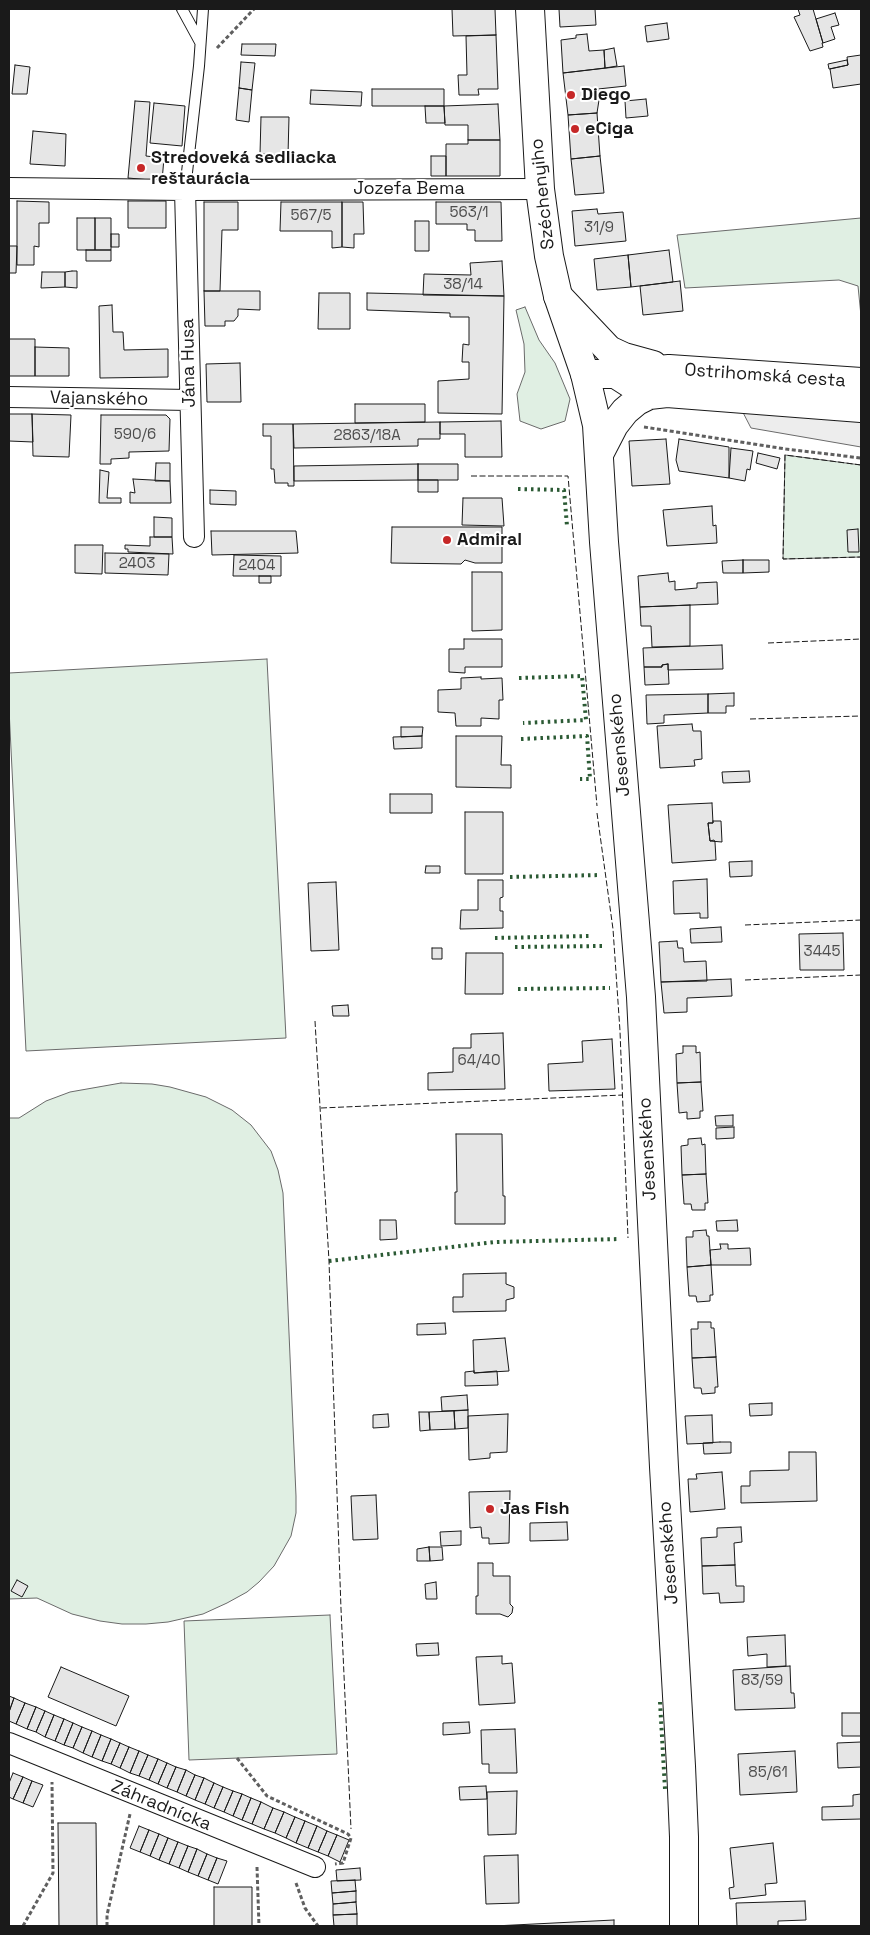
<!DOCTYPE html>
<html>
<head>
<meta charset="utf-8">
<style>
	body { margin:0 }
	#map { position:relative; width:870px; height:1935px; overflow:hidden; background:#fff; font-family:"Space Grotesk",sans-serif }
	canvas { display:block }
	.frame { position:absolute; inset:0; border:10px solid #1a1a1a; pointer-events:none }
</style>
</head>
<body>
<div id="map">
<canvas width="870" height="1935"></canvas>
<div class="frame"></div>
</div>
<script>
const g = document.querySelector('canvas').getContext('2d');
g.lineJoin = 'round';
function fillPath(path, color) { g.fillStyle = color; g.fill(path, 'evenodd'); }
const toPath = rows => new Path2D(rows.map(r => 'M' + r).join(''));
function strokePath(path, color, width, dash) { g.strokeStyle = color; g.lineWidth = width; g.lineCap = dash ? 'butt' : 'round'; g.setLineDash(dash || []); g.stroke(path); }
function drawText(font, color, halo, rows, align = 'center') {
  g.font = font + ' "Space Grotesk",sans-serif'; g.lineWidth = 4; g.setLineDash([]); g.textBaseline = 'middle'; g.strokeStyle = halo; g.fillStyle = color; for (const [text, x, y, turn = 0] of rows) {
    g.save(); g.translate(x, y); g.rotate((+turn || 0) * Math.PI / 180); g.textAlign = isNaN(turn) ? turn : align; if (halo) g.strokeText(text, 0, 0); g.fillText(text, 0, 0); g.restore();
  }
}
const green = toPath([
	[861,218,861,316,858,286,839,280,685,288,677,235,861,218],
	[525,307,539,340,555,363,570,399,565,421,541,429,520,421,517,394,525,372,524,344,516,310,525,307],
	[785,455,861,465,861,557,783,559,785,455],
	[267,659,286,1038,26,1051,9,709,9,673,267,659],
	[121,1083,152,1084,170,1087,206,1097,232,1110,251,1125,271,1151,278,1170,283,1193,296,1496,296,1513,291,1536,274,1566,259,1582,247,1592,227,1603,203,1614,168,1622,146,1624,122,1624,100,1621,72,1614,37,1598,9,1599,9,1118,19,1118,46,1101,70,1092,121,1083],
	[330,1615,337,1754,189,1760,184,1621,330,1615]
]);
fillPath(green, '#e0efe3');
strokePath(green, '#6a6a6a', 1);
const parking = toPath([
	[736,399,861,408,861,447,751,428,736,399]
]);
fillPath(parking, '#ededed');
strokePath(parking, '#6a6a6a', 1);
const building = toPath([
	[452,9,495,9,496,35,453,36,452,9],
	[559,9,595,9,596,25,560,27,559,9],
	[798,9,813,9,823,43,822,43,823,47,810,51,794,17,800,15,798,9],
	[835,13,839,25,831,27,835,39,823,43,816,19,835,13],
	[667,23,669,39,647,42,645,26,667,23],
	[587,34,589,51,604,50,605,68,563,73,561,40,576,38,576,35,587,34],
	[496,35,498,89,478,89,479,95,459,95,458,75,467,75,466,36,496,35],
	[242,44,276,44,275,56,241,55,242,44],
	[614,48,617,66,605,68,604,50,614,48],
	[861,55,861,84,833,88,830,69,848,65,847,57,861,55],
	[847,60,848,65,829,69,828,64,847,60],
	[241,62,255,63,252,90,239,88,241,62],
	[15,65,30,67,27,94,12,94,15,65],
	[624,66,626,86,598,89,599,100,597,113,568,115,563,73,624,66],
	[239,88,252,90,249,122,236,120,239,88],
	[372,89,444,89,444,106,372,106,372,89],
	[311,90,362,92,361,106,310,104,311,90],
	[646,99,648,116,626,118,625,101,646,99],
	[135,101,150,102,146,156,164,158,162,181,128,178,135,101],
	[154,103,185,106,182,146,150,143,154,103],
	[498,104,500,140,468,140,468,125,445,125,444,106,498,104],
	[425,106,444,106,445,123,426,123,425,106],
	[597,113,600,156,571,159,568,115,597,113],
	[261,117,289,117,288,155,260,154,261,117],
	[33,131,66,134,65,166,30,164,33,131],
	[468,140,500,140,500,176,446,176,446,144,468,144,468,140],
	[431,156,446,156,446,176,431,176,431,156],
	[600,156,604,193,575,195,571,159,600,156],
	[17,201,49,202,49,223,39,223,39,247,34,246,34,265,17,265,17,201],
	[128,201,166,201,166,228,128,228,128,201],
	[204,202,238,202,238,230,222,230,220,291,204,291,204,202],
	[281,202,342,202,342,247,332,248,332,231,280,231,281,202],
	[342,202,363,202,364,234,354,234,354,248,342,247,342,202],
	[436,202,501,202,502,241,475,241,475,230,467,230,467,224,436,224,436,202],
	[597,209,598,214,623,212,626,241,575,246,572,211,597,209],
	[77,218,95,218,95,250,77,250,77,218],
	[95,218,111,218,111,250,95,250,95,218],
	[415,221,429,221,429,251,415,251,415,221],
	[111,234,119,234,119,247,111,247,111,234],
	[9,246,17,246,16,273,9,273,9,246],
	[86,250,111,250,111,261,86,261,86,250],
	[669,250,673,282,631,287,628,255,669,250],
	[628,255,631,287,597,290,594,259,628,255],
	[502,261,504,296,423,295,424,274,471,275,470,263,502,261],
	[72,271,77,271,77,288,65,287,65,272,72,271],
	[42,272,65,272,65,287,41,288,42,272],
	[680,281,683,311,643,315,640,286,680,281],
	[204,291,260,291,260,310,238,309,238,316,234,321,225,321,225,326,205,326,204,291],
	[319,293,350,293,350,329,318,329,319,293],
	[367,293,504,296,502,414,438,413,438,381,469,379,469,362,462,362,463,344,469,345,469,317,450,317,450,313,367,310,367,293],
	[112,305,113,332,123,332,124,350,168,349,168,377,100,378,99,306,112,305],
	[9,339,35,339,35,376,9,376,9,339],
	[35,347,69,348,69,376,35,376,35,347],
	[240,363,241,402,207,402,206,364,240,363],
	[355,404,425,404,425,422,355,423,355,404],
	[9,414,32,414,33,442,9,441,9,414],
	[32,414,71,415,69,457,33,456,32,414],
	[101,415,166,415,170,419,169,451,129,452,129,458,111,459,111,464,100,464,101,415],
	[501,421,502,457,465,457,465,434,440,434,440,422,501,421],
	[440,422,440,439,418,439,418,446,294,448,293,424,440,422],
	[263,424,293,424,294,486,288,486,288,483,275,483,274,469,271,469,271,436,263,436,263,424],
	[666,439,670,484,632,486,629,441,666,439],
	[679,439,729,447,729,478,679,471,676,460,679,439],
	[731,448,753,451,750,470,747,469,745,481,729,478,731,448],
	[758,453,780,458,777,469,756,463,758,453],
	[156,463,170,463,170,481,155,481,156,463],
	[418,464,458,464,458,480,418,480,418,464],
	[418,464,418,480,294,481,294,466,418,464],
	[100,470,109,472,107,498,121,498,121,503,99,503,100,470],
	[133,479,170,481,171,503,130,503,130,492,135,493,133,479],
	[418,480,438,480,438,492,418,492,418,480],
	[210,490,236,491,236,505,210,504,210,490],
	[463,498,502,498,504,526,462,525,463,498],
	[712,506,713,526,716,525,717,543,667,546,663,510,712,506],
	[154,517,172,518,172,537,154,537,154,517],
	[392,527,502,527,502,563,475,563,465,560,461,564,391,563,392,527],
	[858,529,859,552,848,552,847,530,858,529],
	[211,531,296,531,298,553,212,555,211,531],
	[150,537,172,537,173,554,128,552,128,549,125,549,125,545,150,546,150,537],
	[75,545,103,545,102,574,75,573,75,545],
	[105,553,169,554,168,575,105,573,105,553],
	[234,555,281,556,281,576,233,576,234,555],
	[743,560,743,573,723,573,722,561,743,560],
	[743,560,769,560,769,572,743,573,743,560],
	[472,572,502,572,502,630,472,631,472,572],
	[668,573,669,582,675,581,675,590,697,588,697,583,717,582,718,604,640,607,638,576,668,573],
	[259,576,271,576,271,583,259,583,259,576],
	[690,605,690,646,652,647,651,626,641,626,640,607,690,605],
	[464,639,502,639,502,667,465,667,465,673,449,672,449,649,464,649,464,639],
	[722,645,723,669,668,670,668,664,662,665,662,667,644,667,643,648,722,645],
	[668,664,669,684,645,685,644,667,662,667,662,665,668,664],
	[481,677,481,679,502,678,503,700,499,700,499,719,481,718,481,726,456,726,455,713,438,712,438,690,461,689,461,678,481,677],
	[734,693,734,706,726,706,726,713,708,713,708,694,734,693],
	[708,694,708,713,664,715,664,723,647,724,646,695,708,694],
	[692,724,693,731,701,731,702,759,694,760,695,766,660,768,657,726,692,724],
	[401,727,423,727,422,736,401,737,401,727],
	[422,736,422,748,394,749,393,737,422,736],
	[456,736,502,736,501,765,511,765,511,788,456,787,456,736],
	[749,771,750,782,723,783,722,772,749,771],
	[390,794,432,794,432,813,390,813,390,794],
	[712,803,713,823,708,823,710,841,714,840,715,842,716,860,672,863,668,805,712,803],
	[465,812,503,812,503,874,465,874,465,812],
	[713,821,721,821,722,842,710,841,708,823,713,823,713,821],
	[752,861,752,876,730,877,729,862,752,861],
	[426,866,440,866,440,873,425,873,426,866],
	[707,879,708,918,700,918,700,913,674,914,673,881,707,879],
	[478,880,503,880,503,897,500,898,500,911,503,911,503,928,460,929,461,910,478,910,478,880],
	[336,882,339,950,311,951,308,883,336,882],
	[721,927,722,942,691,943,690,929,721,927],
	[843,933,844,970,800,970,799,934,843,933],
	[677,941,678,948,683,948,684,962,706,961,707,981,661,982,659,942,677,941],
	[432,948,442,948,442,959,432,959,432,948],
	[466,953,503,953,503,994,465,994,466,953],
	[731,979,732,996,687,998,687,1012,664,1013,661,982,731,979],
	[348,1005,349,1016,333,1016,332,1006,348,1005],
	[503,1033,505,1089,428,1090,428,1073,453,1072,453,1048,471,1048,471,1034,503,1033],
	[612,1039,615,1089,549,1091,548,1064,583,1062,582,1041,612,1039],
	[683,1046,696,1046,696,1053,700,1052,701,1082,677,1083,676,1054,683,1053,683,1046],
	[701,1082,703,1111,700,1111,700,1118,687,1119,687,1112,679,1113,677,1083,701,1082],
	[733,1115,733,1126,716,1126,715,1116,733,1115],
	[734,1127,734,1138,716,1139,716,1128,734,1127],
	[456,1134,502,1134,503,1196,505,1196,505,1224,455,1224,455,1192,457,1192,456,1134],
	[701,1138,702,1145,705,1144,706,1174,682,1175,681,1146,688,1145,688,1139,701,1138],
	[706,1174,708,1203,705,1203,705,1210,692,1210,691,1204,684,1204,682,1175,706,1174],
	[380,1220,396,1220,397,1239,380,1240,380,1220],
	[737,1220,738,1231,717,1231,716,1221,737,1220],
	[706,1230,707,1236,709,1236,711,1265,687,1267,686,1237,693,1237,693,1231,706,1230],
	[720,1244,728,1244,728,1249,750,1248,751,1265,711,1265,710,1250,721,1249,720,1244],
	[711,1265,713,1295,710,1295,710,1301,697,1302,696,1296,689,1296,687,1267,711,1265],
	[506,1273,506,1284,514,1287,514,1298,506,1300,506,1311,453,1312,453,1297,463,1297,463,1274,506,1273],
	[698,1322,711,1322,711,1328,714,1328,716,1357,692,1358,691,1329,698,1329,698,1322],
	[445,1323,446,1334,417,1335,417,1324,445,1323],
	[505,1338,509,1371,474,1373,473,1340,505,1338],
	[716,1357,718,1387,715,1387,715,1393,702,1394,701,1388,694,1388,692,1358,716,1357],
	[474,1371,474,1373,497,1371,498,1385,465,1386,465,1372,474,1371],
	[467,1395,468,1410,442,1411,441,1397,467,1395],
	[772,1403,772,1415,750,1416,749,1404,772,1403],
	[468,1410,468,1428,455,1429,454,1411,468,1410],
	[454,1411,455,1429,430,1430,429,1412,454,1411],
	[419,1412,429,1412,430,1430,420,1431,419,1412],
	[388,1414,389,1427,373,1428,373,1415,388,1414],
	[508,1414,507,1452,490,1453,490,1458,469,1460,468,1416,508,1414],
	[712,1415,713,1443,687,1444,685,1416,712,1415],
	[720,1442,731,1442,731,1453,704,1454,703,1443,720,1442],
	[789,1452,816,1452,817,1501,741,1503,741,1486,750,1486,750,1471,789,1470,789,1452],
	[722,1472,725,1509,690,1512,688,1479,697,1479,696,1474,722,1472],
	[510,1491,509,1543,489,1544,489,1538,482,1538,481,1527,470,1528,469,1492,510,1491],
	[376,1495,378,1539,353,1540,351,1496,376,1495],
	[567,1522,568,1540,530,1541,530,1523,567,1522],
	[741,1527,742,1542,734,1543,735,1565,702,1566,701,1538,717,1537,717,1528,741,1527],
	[461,1531,461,1545,441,1546,440,1532,461,1531],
	[429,1547,430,1561,417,1561,417,1549,429,1547],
	[429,1547,442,1547,443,1560,430,1561,429,1547],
	[478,1563,493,1563,493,1576,510,1576,510,1604,513,1607,512,1613,508,1617,500,1614,476,1614,476,1596,478,1596,478,1563],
	[735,1565,736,1586,744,1586,744,1602,720,1603,719,1593,703,1594,702,1566,735,1565],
	[17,1580,28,1586,22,1597,11,1591,17,1580],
	[436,1582,437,1599,426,1599,425,1584,436,1582],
	[785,1635,786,1666,767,1667,767,1654,748,1656,747,1637,785,1635],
	[438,1643,439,1655,417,1656,416,1644,438,1643],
	[502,1656,502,1664,512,1663,515,1703,479,1705,476,1657,502,1656],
	[790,1666,791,1693,794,1693,795,1708,735,1710,733,1670,790,1666],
	[61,1667,129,1696,116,1726,48,1697,61,1667],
	[9,1696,14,1698,9,1712,9,1696],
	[14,1698,25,1703,16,1724,9,1721,9,1712,14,1698],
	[25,1703,36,1707,27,1729,16,1724,25,1703],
	[36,1707,45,1711,36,1732,27,1729,36,1707],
	[45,1711,54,1715,45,1737,36,1732,45,1711],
	[842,1713,861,1713,861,1736,842,1736,842,1713],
	[54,1715,64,1719,55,1741,45,1737,54,1715],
	[64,1719,73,1723,64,1745,55,1741,64,1719],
	[469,1722,470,1733,443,1735,443,1723,469,1722],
	[73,1723,82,1727,73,1748,64,1745,73,1723],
	[82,1727,92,1731,83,1753,73,1748,82,1727],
	[515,1729,517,1773,489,1773,489,1764,482,1764,481,1730,515,1729],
	[92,1731,101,1735,92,1757,83,1753,92,1731],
	[101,1735,111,1739,102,1761,92,1757,101,1735],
	[111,1739,120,1743,111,1764,102,1761,111,1739],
	[861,1742,861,1767,838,1768,837,1743,861,1742],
	[120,1743,129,1747,120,1768,111,1764,120,1743],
	[129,1747,139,1751,130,1773,120,1768,129,1747],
	[139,1751,148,1755,139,1776,130,1773,139,1751],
	[795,1751,797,1792,740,1795,738,1754,795,1751],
	[148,1755,158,1759,149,1780,139,1776,148,1755],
	[158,1759,167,1763,158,1784,149,1780,158,1759],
	[167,1763,176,1767,167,1788,158,1784,167,1763],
	[176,1767,186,1770,177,1792,167,1788,176,1767],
	[186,1770,195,1775,186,1796,177,1792,186,1770],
	[13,1773,23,1777,13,1799,9,1797,9,1783,13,1773],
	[195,1775,204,1778,195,1800,186,1796,195,1775],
	[23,1777,32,1781,23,1803,13,1799,23,1777],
	[204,1778,214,1783,205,1804,195,1800,204,1778],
	[32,1781,43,1785,33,1807,23,1803,32,1781],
	[214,1783,223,1787,214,1808,205,1804,214,1783],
	[486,1786,487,1799,460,1800,459,1787,486,1786],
	[223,1787,233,1791,224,1812,214,1808,223,1787],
	[233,1791,242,1794,233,1816,224,1812,233,1791],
	[517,1791,516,1834,488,1835,487,1792,517,1791],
	[242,1794,251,1798,242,1820,233,1816,242,1794],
	[861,1794,861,1819,822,1820,822,1807,853,1806,853,1795,861,1794],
	[251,1798,261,1802,252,1824,242,1820,251,1798],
	[261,1802,273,1808,264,1829,252,1824,261,1802],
	[273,1808,284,1812,275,1833,264,1829,273,1808],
	[284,1812,295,1817,286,1838,275,1833,284,1812],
	[295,1817,305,1821,296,1843,286,1838,295,1817],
	[305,1821,317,1826,308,1848,296,1843,305,1821],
	[58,1823,96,1823,97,1926,59,1926,58,1823],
	[139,1826,149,1830,140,1852,130,1848,139,1826],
	[317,1826,327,1831,318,1852,308,1848,317,1826],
	[149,1830,159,1834,150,1856,140,1852,149,1830],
	[327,1831,337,1835,328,1856,318,1852,327,1831],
	[159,1834,168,1838,159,1860,150,1856,159,1834],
	[337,1835,349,1840,340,1862,328,1856,337,1835],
	[168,1838,178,1842,169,1864,159,1860,168,1838],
	[178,1842,188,1846,179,1868,169,1864,178,1842],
	[773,1843,777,1883,765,1884,766,1895,730,1899,729,1888,734,1887,730,1848,773,1843],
	[188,1846,197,1849,188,1872,179,1868,188,1846],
	[197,1849,207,1854,198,1876,188,1872,197,1849],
	[207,1854,217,1858,208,1880,198,1876,207,1854],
	[518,1855,519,1903,486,1904,484,1856,518,1855],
	[217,1858,227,1861,218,1884,208,1880,217,1858],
	[360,1868,361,1880,337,1881,336,1870,360,1868],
	[355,1880,356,1891,332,1893,331,1881,355,1880],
	[214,1887,252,1887,252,1926,214,1926,214,1887],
	[356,1891,356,1902,333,1904,332,1893,356,1891],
	[805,1901,806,1920,778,1921,778,1926,737,1926,736,1903,805,1901],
	[356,1902,357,1914,333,1915,333,1904,356,1902],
	[357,1914,357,1926,334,1926,333,1915,357,1914],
	[614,1920,614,1926,494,1926,614,1920]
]);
fillPath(building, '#e6e6e6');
strokePath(building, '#1a1a1a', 1);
const lane = toPath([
	[182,9,200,42],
	[185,190,199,66,203,9]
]);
const street = toPath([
	[9,188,185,190,540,189],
	[185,190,194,537],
	[9,397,190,400],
	[9,1743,315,1867]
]);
const secondary = toPath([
	[530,9,540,189,549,256,558,296,585,374]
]);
const primary = toPath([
	[558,296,609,350,624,357,653,365],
	[617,375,631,384,667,393,861,408],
	[599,454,614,425,625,411,637,401,649,395,667,393],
	[684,1926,684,1837,681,1766,664,1467,641,997,604,542,597,425,585,374,617,374,669,369,861,382]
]);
strokePath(lane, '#1a1a1a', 12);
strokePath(street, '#1a1a1a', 22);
strokePath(secondary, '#1a1a1a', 30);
strokePath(primary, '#1a1a1a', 30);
strokePath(toPath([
	[217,48,254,9],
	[644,427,786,449,861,458],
	[237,1758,267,1796,348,1834,351,1838,343,1863,335,1864],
	[257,1867,259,1926],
	[296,1883,305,1908,318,1926],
	[23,1926,53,1873,52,1782],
	[107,1926,107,1915,130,1814]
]), '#5f5f5f', 3, [4, 2.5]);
strokePath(lane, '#fff', 10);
strokePath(street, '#fff', 20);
strokePath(secondary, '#fff', 28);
strokePath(primary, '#fff', 28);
strokePath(toPath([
	[518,489,564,490,567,526],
	[519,678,582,676,586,720,523,723],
	[521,739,587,736,590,779,580,779],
	[510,877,601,875],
	[495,938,589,936],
	[515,947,604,946],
	[518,989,610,988],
	[329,1261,495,1242,620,1239],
	[660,1702,665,1789]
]), '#2b5a34', 4, [2.5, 4]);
strokePath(toPath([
	[861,465,785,455,783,559,861,557],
	[471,476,568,476,597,806],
	[768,643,861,639],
	[750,719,861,716],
	[597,813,613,929,620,1031,628,1238],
	[745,925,861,920],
	[745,980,861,975],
	[315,1021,329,1261,341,1609,351,1829],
	[321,1108,623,1095]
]), '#1a1a1a', 1, [6, 2.5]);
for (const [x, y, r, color] of [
	[571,95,5,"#c62828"],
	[575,129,5,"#c62828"],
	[141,168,5,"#c62828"],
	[447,540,5,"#c62828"],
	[490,1509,5,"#c62828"]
]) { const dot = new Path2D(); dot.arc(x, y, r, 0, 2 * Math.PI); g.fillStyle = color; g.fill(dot); strokePath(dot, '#fff', 2); }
drawText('15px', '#4d4d4d', null, [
	["563/1",469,213],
	["567/5",311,216],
	["31/9",599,228],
	["38/14",463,285],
	["590/6",135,435],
	["2863/18A",367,436],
	["2403",137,564],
	["2404",257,566],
	["3445",822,952],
	["64/40",479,1061],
	["83/59",762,1681],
	["85/61",768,1773]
]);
drawText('bold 18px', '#1a1a1a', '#fff', [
	["Diego",581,95],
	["eCiga",585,129],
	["Stredoveká sedliacka",151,158],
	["reštaurácia",151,179],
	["Admiral",457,540],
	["Jas Fish",500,1509]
], 'left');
drawText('18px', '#1a1a1a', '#fff', [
	["Jozefa Bema",409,189],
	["Széchenyiho",543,194,-96],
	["Jána Husa",189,363,-91],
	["Ostrihomská cesta",765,376,4],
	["Vajanského",99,399,1],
	["Jesenského",620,745,-95],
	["Jesenského",648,1149,-93],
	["Jesenského",669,1553,-94],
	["Záhradnícka",161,1806,22]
]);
</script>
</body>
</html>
